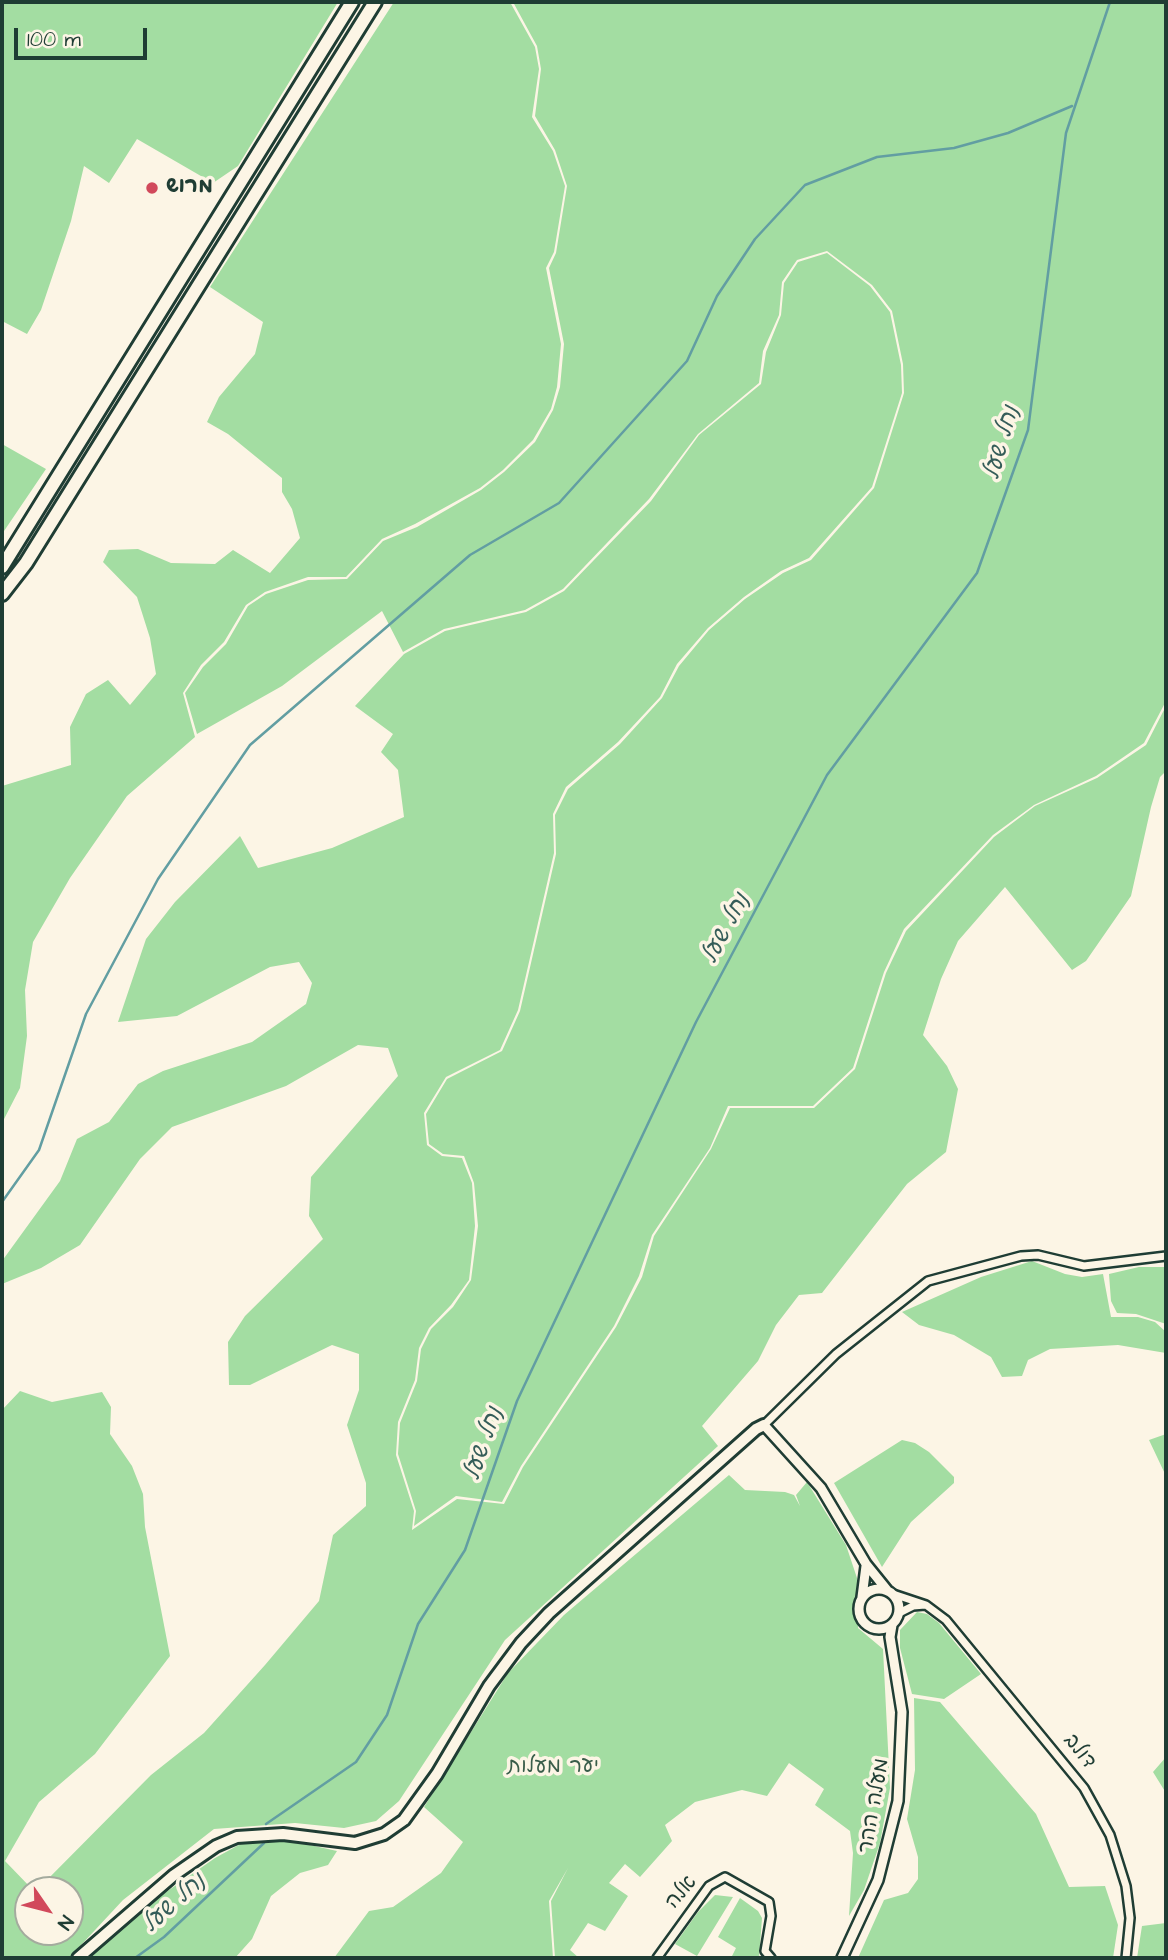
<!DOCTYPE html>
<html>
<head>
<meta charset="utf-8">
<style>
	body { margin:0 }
	#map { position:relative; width:1168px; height:1960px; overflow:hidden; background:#fcf5e5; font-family:"Architects Daughter",sans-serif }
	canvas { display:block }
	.frame { position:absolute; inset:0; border:4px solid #1f3d34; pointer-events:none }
	.north { position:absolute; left:14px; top:1876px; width:70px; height:70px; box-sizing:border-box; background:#fcf5e5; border:2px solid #a4ab9e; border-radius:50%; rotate:125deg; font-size:19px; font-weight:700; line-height:28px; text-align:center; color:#1f3d34 }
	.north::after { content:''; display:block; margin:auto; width:24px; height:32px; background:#d1495b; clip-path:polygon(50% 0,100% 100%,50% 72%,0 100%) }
	.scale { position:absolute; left:14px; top:28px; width:133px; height:32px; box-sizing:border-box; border:4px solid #1f3d34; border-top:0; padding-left:9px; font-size:21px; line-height:24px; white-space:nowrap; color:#1f3d34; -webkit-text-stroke:5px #fcf5e5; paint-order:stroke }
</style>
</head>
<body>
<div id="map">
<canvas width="1168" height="1960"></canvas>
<div class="frame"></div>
<div class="north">N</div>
<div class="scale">100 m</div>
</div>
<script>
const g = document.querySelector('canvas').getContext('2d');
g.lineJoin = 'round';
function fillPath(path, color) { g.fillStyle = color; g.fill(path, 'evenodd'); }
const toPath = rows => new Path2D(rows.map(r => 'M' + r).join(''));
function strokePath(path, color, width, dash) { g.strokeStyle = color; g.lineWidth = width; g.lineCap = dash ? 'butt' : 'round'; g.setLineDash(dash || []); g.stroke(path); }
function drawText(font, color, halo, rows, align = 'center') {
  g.font = font + ' "Architects Daughter","Playpen Sans Hebrew",sans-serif'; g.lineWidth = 7; g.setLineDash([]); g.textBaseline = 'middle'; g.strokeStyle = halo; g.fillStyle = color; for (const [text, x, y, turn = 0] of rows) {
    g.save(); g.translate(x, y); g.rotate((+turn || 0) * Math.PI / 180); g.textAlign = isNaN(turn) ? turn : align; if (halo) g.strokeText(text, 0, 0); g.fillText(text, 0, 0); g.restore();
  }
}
fillPath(toPath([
	[2,2,338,2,238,166,213,183,137,139,109,183,84,166,71,221,41,310,27,334,2,321],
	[394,2,510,2,535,47,539,69,532,117,553,151,565,186,554,252,546,268,561,344,557,387,551,409,533,440,503,470,480,488,415,524,382,539,346,577,308,577,265,592,246,605,224,642,201,665,183,693,195,737,127,796,70,878,33,942,25,990,27,1036,20,1088,2,1123,2,786,71,765,70,727,86,694,108,680,130,705,156,674,150,638,137,597,103,562,109,550,138,549,171,563,215,564,233,550,270,573,300,538,292,509,282,492,282,478,228,434,207,422,219,397,255,354,263,322,210,287],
	[513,2,1166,2,1166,701,1144,743,1096,776,1034,805,993,835,904,929,884,972,853,1068,813,1106,728,1106,710,1148,652,1235,639,1276,614,1326,521,1466,502,1502,456,1496,414,1526,416,1511,398,1454,400,1423,417,1381,421,1349,431,1329,453,1307,471,1280,478,1226,474,1183,464,1156,443,1154,429,1144,426,1114,447,1079,502,1051,520,1011,556,854,555,815,568,789,620,744,662,698,679,666,709,630,745,599,783,573,811,560,874,488,904,393,903,364,892,311,872,285,827,251,797,260,782,282,779,315,763,351,759,383,698,434,649,499,563,589,525,610,444,629,403,652,382,611,282,686,197,734,185,693,203,667,226,644,248,606,266,594,308,580,347,579,383,541,417,527,481,490,504,472,535,442,553,410,560,387,564,344,549,268,556,253,567,186,555,150,535,116,541,69,537,46],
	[827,253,870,286,890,312,901,365,902,393,872,487,809,558,781,571,744,597,708,628,677,664,660,697,618,742,566,787,553,814,554,853,518,1010,500,1050,446,1077,424,1113,427,1145,442,1156,462,1158,472,1183,475,1226,469,1280,451,1305,429,1328,419,1348,415,1380,398,1422,396,1455,414,1511,412,1530,457,1499,504,1504,523,1467,616,1327,642,1277,654,1236,711,1149,730,1108,814,1108,855,1069,886,973,906,931,994,837,1035,806,1097,778,1146,745,1166,706,1166,771,1160,777,1151,807,1131,896,1086,961,1072,970,1005,887,958,941,941,979,923,1035,947,1066,958,1089,946,1152,907,1184,822,1293,799,1295,776,1325,758,1361,702,1426,718,1446,505,1640,399,1801,376,1821,344,1828,295,1823,214,1829,123,1900,69,1958,2,1958,2,1410,20,1391,52,1402,102,1392,111,1407,110,1434,132,1466,143,1494,145,1527,170,1656,95,1754,39,1802,5,1861,33,1890,28,1890,28,1932,70,1932,70,1890,37,1890,151,1775,204,1733,265,1665,319,1601,333,1535,366,1506,366,1483,347,1425,359,1390,359,1354,332,1345,250,1385,229,1385,228,1342,245,1316,323,1239,309,1216,311,1177,398,1076,388,1048,358,1045,286,1086,172,1127,140,1159,80,1245,41,1268,2,1284,2,1261,60,1181,77,1139,109,1122,138,1084,163,1071,252,1042,306,1004,312,983,299,962,270,967,177,1016,118,1022,146,939,175,902,240,836,258,868,332,848,404,817,398,770,381,752,393,734,355,706,404,654,445,631,526,612,564,591,651,501,699,435,761,384,766,352,781,315,784,283,798,262],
	[2,444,46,469,2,534],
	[1032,1261,1065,1274,1082,1277,1103,1274,1111,1317,1138,1317,1155,1322,1166,1332,1166,1353,1118,1345,1050,1349,1028,1360,1022,1376,1002,1377,991,1357,954,1335,919,1325,902,1312,981,1277],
	[1139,1267,1166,1267,1166,1324,1136,1314,1117,1313,1111,1301,1109,1274],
	[1166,1434,1166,1476,1149,1440],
	[902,1440,915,1443,929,1452,954,1477,954,1483,911,1522,882,1567,834,1483],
	[729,1475,745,1490,785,1492,794,1495,800,1506,796,1495,807,1482,846,1545,860,1587,858,1628,883,1649,890,1788,880,1843,864,1890,849,1916,853,1853,850,1831,815,1805,824,1789,789,1763,767,1796,742,1790,695,1802,665,1825,672,1841,640,1877,625,1864,609,1883,628,1896,605,1931,588,1923,570,1950,579,1958,555,1958,551,1901,568,1868,549,1901,553,1958,334,1958,369,1911,393,1907,441,1873,463,1842,424,1807,508,1673,564,1615],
	[917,1612,927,1614,939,1623,981,1674,944,1699,912,1694,900,1648,900,1630],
	[914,1698,940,1702,1036,1814,1069,1887,1105,1886,1118,1925,1113,1958,858,1958,884,1900,908,1893,918,1879,918,1857,907,1819,915,1770],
	[1166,1757,1166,1793,1153,1772],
	[246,1841,292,1841,337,1851,328,1865,300,1873,271,1896,252,1939,235,1958,87,1958,159,1897,215,1858],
	[715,1895,733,1897,697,1956,675,1944,698,1912],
	[740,1898,758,1911,762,1918,759,1958,731,1958,736,1948,718,1937],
	[1166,1923,1166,1958,1137,1958,1142,1926]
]), '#a3dda2');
strokePath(toPath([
	[2,1202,39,1150,86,1014,158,879,250,745,470,555,559,503,687,361,717,296,755,239,805,185,877,157,954,148,1008,133,1072,106],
	[266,1824,356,1762,387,1715,418,1624,465,1550,517,1401,696,1022,827,775,977,573,1028,430,1066,133,1110,2],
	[135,1958,164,1937,264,1843]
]), '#629ea2', 2.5);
const minor = toPath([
	[764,1425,836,1354,928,1281,1021,1256,1038,1255,1084,1266,1166,1256],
	[893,1594,926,1605,946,1620,1084,1788,1110,1835,1126,1886,1130,1918,1126,1958],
	[899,1613,913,1606,925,1605],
	[657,1958,709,1886,725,1877,769,1902,771,1916,765,1951,771,1958]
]);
const tertiary = toPath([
	[764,1425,821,1488,866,1564,887,1590],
	'859 1609a20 20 0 1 1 40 0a20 20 0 1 1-40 0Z',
	[862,1597,866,1566],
	[842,1958,878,1880,898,1801,902,1712,890,1637,892,1625]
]);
const secondary = toPath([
	[78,1958,174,1875,216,1846,237,1837,283,1834,355,1843,384,1834,404,1820,437,1774,489,1686,521,1643,549,1613,756,1429,764,1425]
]);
const trunk = toPath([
	[2,567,352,2],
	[2,594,26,563,375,2]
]);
strokePath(minor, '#1f3d34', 12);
strokePath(tertiary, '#1f3d34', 14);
strokePath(secondary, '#1f3d34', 16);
strokePath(trunk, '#1f3d34', 18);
strokePath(minor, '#fcf5e5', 7);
strokePath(tertiary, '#fcf5e5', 9);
strokePath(secondary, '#fcf5e5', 10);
strokePath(trunk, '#fcf5e5', 12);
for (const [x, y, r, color] of [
	[152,188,7,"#d1495b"]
]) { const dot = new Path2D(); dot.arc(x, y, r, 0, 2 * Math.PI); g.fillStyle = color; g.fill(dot); strokePath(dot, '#fcf5e5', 2.5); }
drawText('bold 21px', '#1f3d34', '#fcf5e5', [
	["מרוש",166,188]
], 'left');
drawText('21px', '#1f3d34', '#fcf5e5', [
	["דולב",1079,1752,52],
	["מעלה ההר",875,1806,-80],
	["אלה",682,1893,-50]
]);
drawText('21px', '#395d4a', '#fcf5e5', [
	["יער מעלות",553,1768]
]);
drawText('italic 23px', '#355d59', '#fcf5e5', [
	["נחל שעל",1003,443,-74],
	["נחל שעל",727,929,-62],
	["נחל שעל",485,1444,-71],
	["נחל שעל",175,1904,-42]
]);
</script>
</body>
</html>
